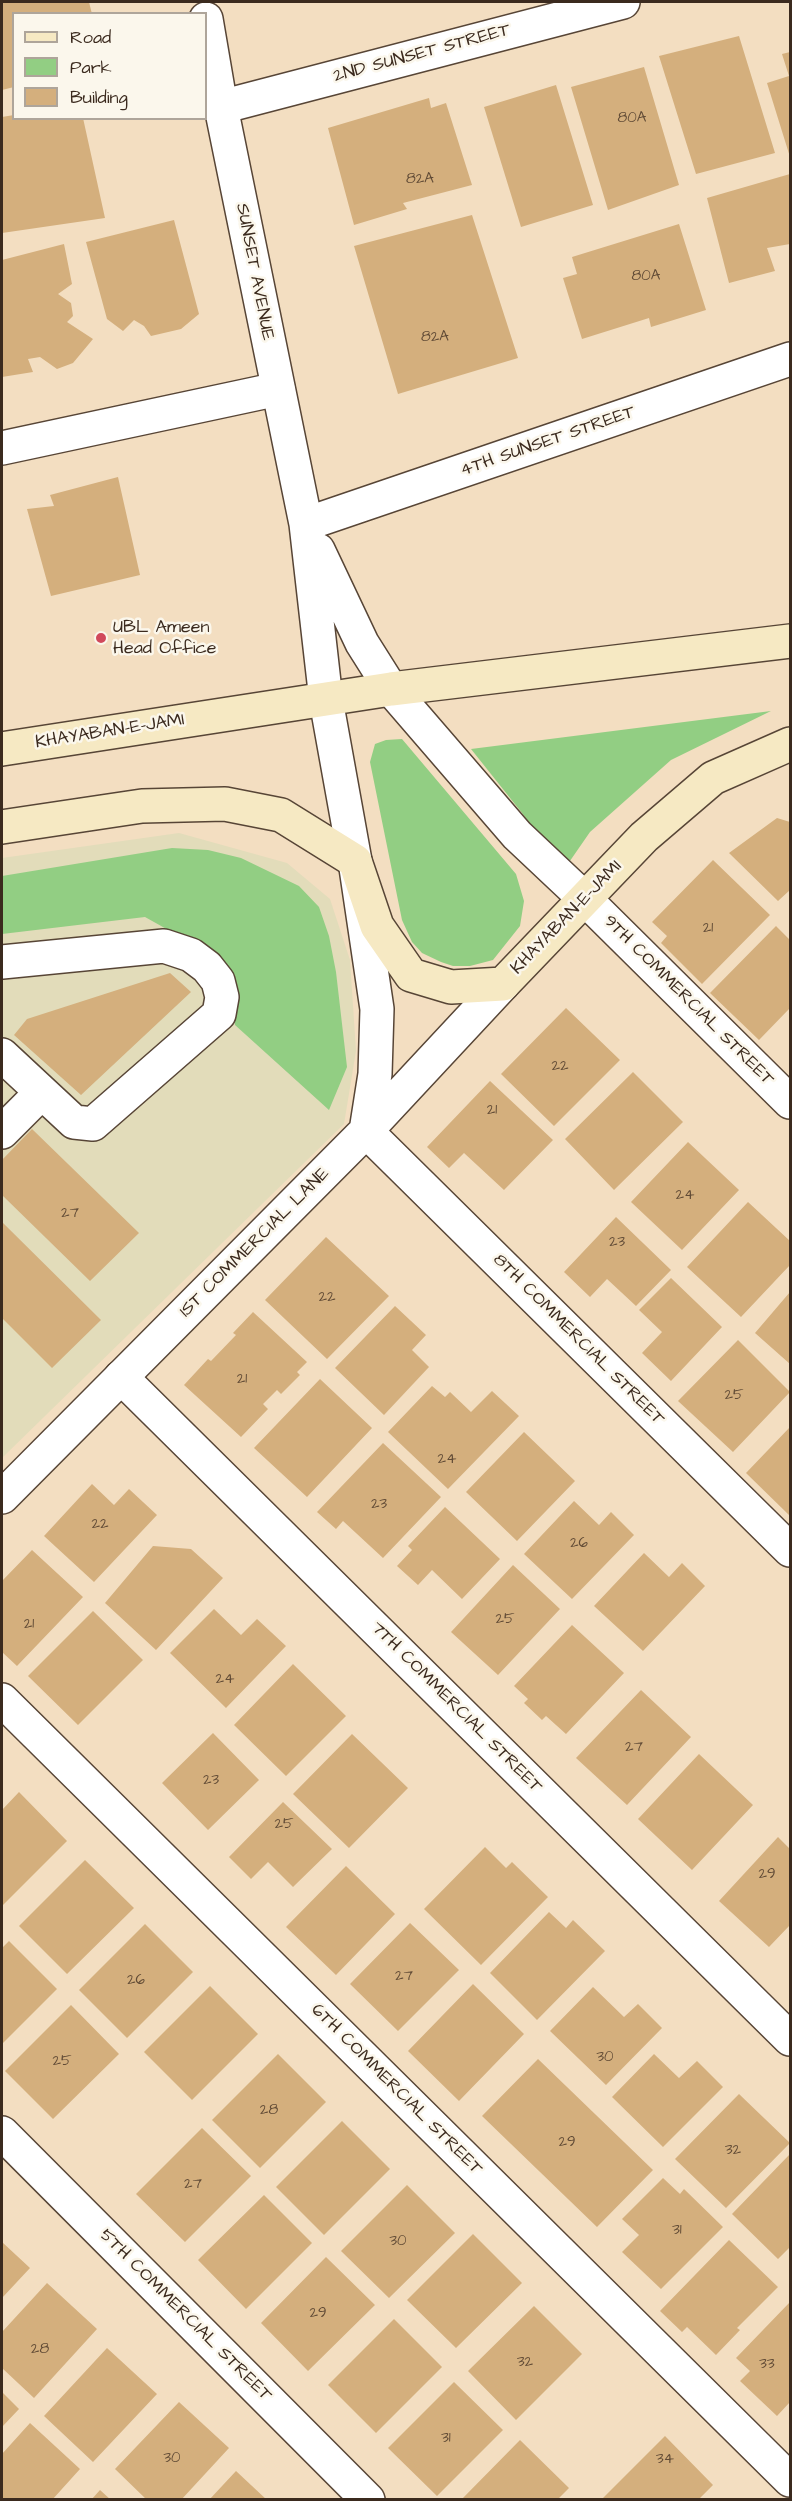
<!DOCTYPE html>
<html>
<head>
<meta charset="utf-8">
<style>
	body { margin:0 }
	#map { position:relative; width:792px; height:2501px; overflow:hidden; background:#f3dec1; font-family:"Architects Daughter",sans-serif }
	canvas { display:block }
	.frame { position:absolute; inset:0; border:3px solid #3b2a1e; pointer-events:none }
	.legend { position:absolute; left:12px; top:12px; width:195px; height:108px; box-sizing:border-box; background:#fbf7ec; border:2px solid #aea59a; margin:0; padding:8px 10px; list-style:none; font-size:18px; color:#3b2a1e }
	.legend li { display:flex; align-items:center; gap:12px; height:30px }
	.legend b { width:30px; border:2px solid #aea59a }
</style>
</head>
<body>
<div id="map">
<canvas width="792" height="2501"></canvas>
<div class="frame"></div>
<ul class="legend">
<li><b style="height:8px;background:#f6e9c3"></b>Road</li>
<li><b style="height:16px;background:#92ce83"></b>Park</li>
<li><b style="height:16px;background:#d4af7d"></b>Building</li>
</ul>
</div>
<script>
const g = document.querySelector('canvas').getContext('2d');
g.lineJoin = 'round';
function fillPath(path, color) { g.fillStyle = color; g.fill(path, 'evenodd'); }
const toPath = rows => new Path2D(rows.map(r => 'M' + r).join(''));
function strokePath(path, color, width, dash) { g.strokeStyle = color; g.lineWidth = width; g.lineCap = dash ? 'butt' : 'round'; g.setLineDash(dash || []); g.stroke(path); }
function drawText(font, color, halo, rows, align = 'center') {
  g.font = font + ' "Architects Daughter",sans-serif'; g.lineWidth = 5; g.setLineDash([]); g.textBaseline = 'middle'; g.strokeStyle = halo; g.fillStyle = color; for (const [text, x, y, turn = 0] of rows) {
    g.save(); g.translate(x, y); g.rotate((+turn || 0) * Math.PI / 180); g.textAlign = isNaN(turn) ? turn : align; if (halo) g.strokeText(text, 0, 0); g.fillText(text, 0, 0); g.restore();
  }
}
fillPath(toPath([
	[179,833,287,863,330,899,350,960,356,1051,344,1124,2,1458,2,858]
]), '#e2dcba');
fillPath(toPath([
	[771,711,671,760,590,832,563,871,522,813,471,749],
	[402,739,516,874,524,901,520,926,493,960,470,966,453,966,441,962,422,953,412,942,402,920,370,762,375,744,386,740],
	[172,848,208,850,241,858,299,886,319,907,329,936,336,972,347,1067,329,1110,235,1025,235,999,188,941,145,917,2,934,2,876]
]), '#92ce83');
fillPath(toPath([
	[2,2,89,2,92,14,14,14,14,87,2,90],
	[739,36,775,153,696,174,659,56],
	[790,52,790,157,767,83,789,76,782,54],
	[644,67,679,185,608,210,571,87],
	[556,85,593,205,521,227,484,107],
	[429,98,431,108,446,103,472,185,403,203,407,209,354,225,328,128],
	[14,115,14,118,83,118,105,218,2,233,2,117],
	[790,174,790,244,767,248,775,271,729,283,707,198],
	[472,215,518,358,398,394,354,246],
	[174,220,199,314,181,329,151,336,144,326,134,320,123,331,107,319,86,242],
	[679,224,706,310,651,327,649,318,582,339,563,278,577,274,572,257],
	[64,244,72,284,58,294,71,303,73,316,67,322,93,339,73,363,57,369,40,357,28,359,33,372,2,377,2,260],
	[118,477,140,575,51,596,27,509,54,506,50,495],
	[777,818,790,822,790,890,778,901,729,853],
	[713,860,770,915,702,984,661,943,667,936,652,922],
	[776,926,790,940,790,1008,759,1040,710,993],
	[170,973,191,992,81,1095,14,1035,27,1019],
	[566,1008,620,1060,554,1126,501,1074],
	[633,1072,683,1122,614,1190,565,1139],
	[490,1081,553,1140,504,1190,464,1153,449,1168,427,1147],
	[32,1129,139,1233,90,1281,2,1195,2,1160],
	[688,1142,739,1190,682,1250,631,1202],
	[748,1202,790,1241,790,1265,741,1317,687,1267],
	[616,1217,671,1270,636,1306,607,1279,590,1297,564,1272],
	[2,1222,101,1320,52,1368,2,1318],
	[326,1237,389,1296,327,1359,265,1300],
	[671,1278,722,1327,671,1381,642,1353,662,1332,639,1310],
	[790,1292,790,1364,755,1333],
	[395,1306,426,1335,412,1350,429,1367,384,1415,335,1368],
	[253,1312,307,1362,297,1372,300,1375,281,1394,277,1390,263,1404,268,1409,241,1437,184,1385,208,1359,211,1361,236,1335,233,1333],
	[738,1340,790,1392,733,1452,678,1401],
	[320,1379,372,1428,307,1497,254,1448],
	[432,1386,445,1397,450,1392,471,1412,492,1391,519,1416,448,1489,388,1432],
	[790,1427,790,1516,746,1473],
	[524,1432,575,1481,517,1541,466,1492],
	[383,1443,441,1497,383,1558,343,1521,336,1529,317,1512],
	[92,1484,114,1505,129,1489,157,1515,94,1582,44,1536],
	[574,1501,599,1525,611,1512,634,1535,572,1599,524,1554],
	[445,1507,500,1559,462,1599,432,1570,418,1585,397,1566,412,1550,408,1546],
	[153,1546,191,1549,223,1578,156,1650,105,1603],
	[32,1550,83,1597,17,1666,2,1652,2,1581],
	[644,1553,669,1577,682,1563,705,1586,643,1651,594,1606],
	[513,1565,560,1609,498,1675,451,1632],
	[214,1609,241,1635,257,1619,286,1646,226,1708,170,1653],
	[93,1611,143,1660,78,1725,28,1676],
	[572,1625,624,1673,566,1734,546,1716,542,1720,524,1703,528,1699,514,1686],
	[293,1664,346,1716,286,1776,234,1725],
	[641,1690,691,1737,627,1805,576,1758],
	[213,1733,259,1780,208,1830,162,1783],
	[352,1734,408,1788,349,1848,293,1794],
	[699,1754,753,1805,692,1870,638,1819],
	[19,1792,67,1841,2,1906,2,1810],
	[283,1802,332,1849,293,1887,268,1862,251,1879,229,1857],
	[778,1837,790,1849,790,1925,769,1947,719,1901],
	[485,1847,506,1868,512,1862,548,1897,481,1965,424,1909],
	[85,1860,134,1908,67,1974,19,1926],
	[346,1866,395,1914,336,1975,286,1927],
	[549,1912,566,1928,573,1920,605,1951,537,2020,490,1973],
	[410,1923,459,1970,398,2031,350,1984],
	[145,1924,193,1972,127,2038,79,1990],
	[9,1941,57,1989,2,2044,2,1948],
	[473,1984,524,2034,459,2101,408,2051],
	[210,1986,258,2034,192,2100,144,2052],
	[593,1987,624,2017,638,2004,662,2028,606,2085,550,2031],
	[71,2005,119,2054,53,2119,5,2071],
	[278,2054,326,2102,260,2168,212,2120],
	[654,2054,679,2078,697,2061,723,2087,663,2147,612,2097],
	[538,2059,653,2170,597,2227,482,2116],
	[739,2094,790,2143,726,2208,675,2159],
	[342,2121,390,2169,324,2235,276,2187],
	[202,2128,251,2176,185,2242,136,2194],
	[790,2154,790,2247,778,2259,732,2214],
	[663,2178,680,2194,684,2189,723,2227,661,2289,622,2252,639,2235,622,2219],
	[407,2185,455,2233,389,2298,341,2251],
	[264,2195,312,2243,246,2309,198,2260],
	[473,2234,522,2283,456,2348,407,2300],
	[729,2240,778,2287,737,2328,740,2330,716,2355,687,2327,682,2332,660,2311],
	[2,2242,30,2268,2,2298],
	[326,2257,375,2305,308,2371,261,2323],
	[47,2283,97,2329,34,2398,2,2368,2,2332],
	[790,2302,790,2402,777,2416,740,2381,750,2371,736,2358],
	[534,2306,582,2354,516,2420,468,2371],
	[394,2319,442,2367,376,2433,328,2385],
	[107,2348,157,2394,93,2462,44,2416],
	[454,2382,503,2430,437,2496,388,2448],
	[2,2392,19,2409,2,2427],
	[179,2402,229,2448,181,2500,147,2500,115,2469],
	[30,2423,80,2469,52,2500,2,2500,2,2454],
	[665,2436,713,2485,698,2500,601,2500],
	[520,2440,569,2488,557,2500,461,2500],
	[236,2471,267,2500,209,2500],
	[100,2490,111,2500,91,2500]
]), '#d4af7d');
const minor = toPath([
	[221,107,623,2],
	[2,448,278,389],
	[586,900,790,1102],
	[2,962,164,946,191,955,207,967,218,981,222,997,219,1014,93,1124,74,1122,2,1055],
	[366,1131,790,1550],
	[2,1132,41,1093],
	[121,1377,790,2039],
	[2,1700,790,2480],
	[2,2133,368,2500]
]);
const tertiary = toPath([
	[206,19,221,107,306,524,326,700,355,861,377,1009,375,1074,366,1131],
	[306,524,790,359],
	[318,550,362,643,391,689,517,835,586,900],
	[2,1497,366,1131,503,984]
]);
const secondary = toPath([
	[2,749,391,689,790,641],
	[2,827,142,806,225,804,281,815,355,861,377,926,411,975,451,987,503,984,644,837,713,778,790,744]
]);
strokePath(minor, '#574536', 36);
strokePath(tertiary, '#574536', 36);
strokePath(secondary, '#574536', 36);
strokePath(minor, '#fff', 33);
strokePath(tertiary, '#fff', 33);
strokePath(secondary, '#f6e9c3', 33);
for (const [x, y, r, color] of [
	[101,638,6,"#d1495b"]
]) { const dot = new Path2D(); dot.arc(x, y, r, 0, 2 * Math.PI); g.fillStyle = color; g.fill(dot); strokePath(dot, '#fbf7ec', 2); }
drawText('15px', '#614b36', null, [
	["80A",632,119],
	["82A",420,180],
	["80A",646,277],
	["82A",435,338],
	["21",708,929],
	["22",560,1067],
	["21",492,1111],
	["24",685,1196],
	["27",70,1214],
	["23",617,1243],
	["22",327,1298],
	["21",242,1380],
	["25",734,1396],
	["24",447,1460],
	["23",379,1505],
	["22",100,1525],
	["26",579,1544],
	["25",505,1620],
	["21",29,1625],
	["24",225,1680],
	["27",634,1748],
	["23",211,1781],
	["25",284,1825],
	["29",767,1875],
	["27",404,1977],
	["26",136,1981],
	["30",605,2058],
	["25",62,2062],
	["28",269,2111],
	["29",567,2143],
	["32",733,2151],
	["27",193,2185],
	["31",677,2231],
	["30",398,2242],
	["29",318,2314],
	["28",40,2350],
	["32",525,2363],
	["33",767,2365],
	["31",446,2439],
	["30",172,2459],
	["34",665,2460]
]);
drawText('18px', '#3b2a1e', '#fbf7ec', [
	["2ND SUNSET STREET",422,54,-15],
	["SUNSET AVENUE",254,272,79],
	["4TH SUNSET STREET",548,442,-19],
	["KHAYABAN-E-JAMI",110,732,-9],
	["KHAYABAN-E-JAMI",567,918,-46],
	["9TH COMMERCIAL STREET",688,1001,45],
	["1ST COMMERCIAL LANE",255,1243,-45],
	["8TH COMMERCIAL STREET",578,1340,45],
	["7TH COMMERCIAL STREET",456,1708,45],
	["6TH COMMERCIAL STREET",396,2090,45],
	["5TH COMMERCIAL STREET",185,2316,45]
]);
drawText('18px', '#3b2a1e', '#fbf7ec', [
	["UBL Ameen",113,628],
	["Head Office",113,649]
], 'left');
</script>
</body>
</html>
